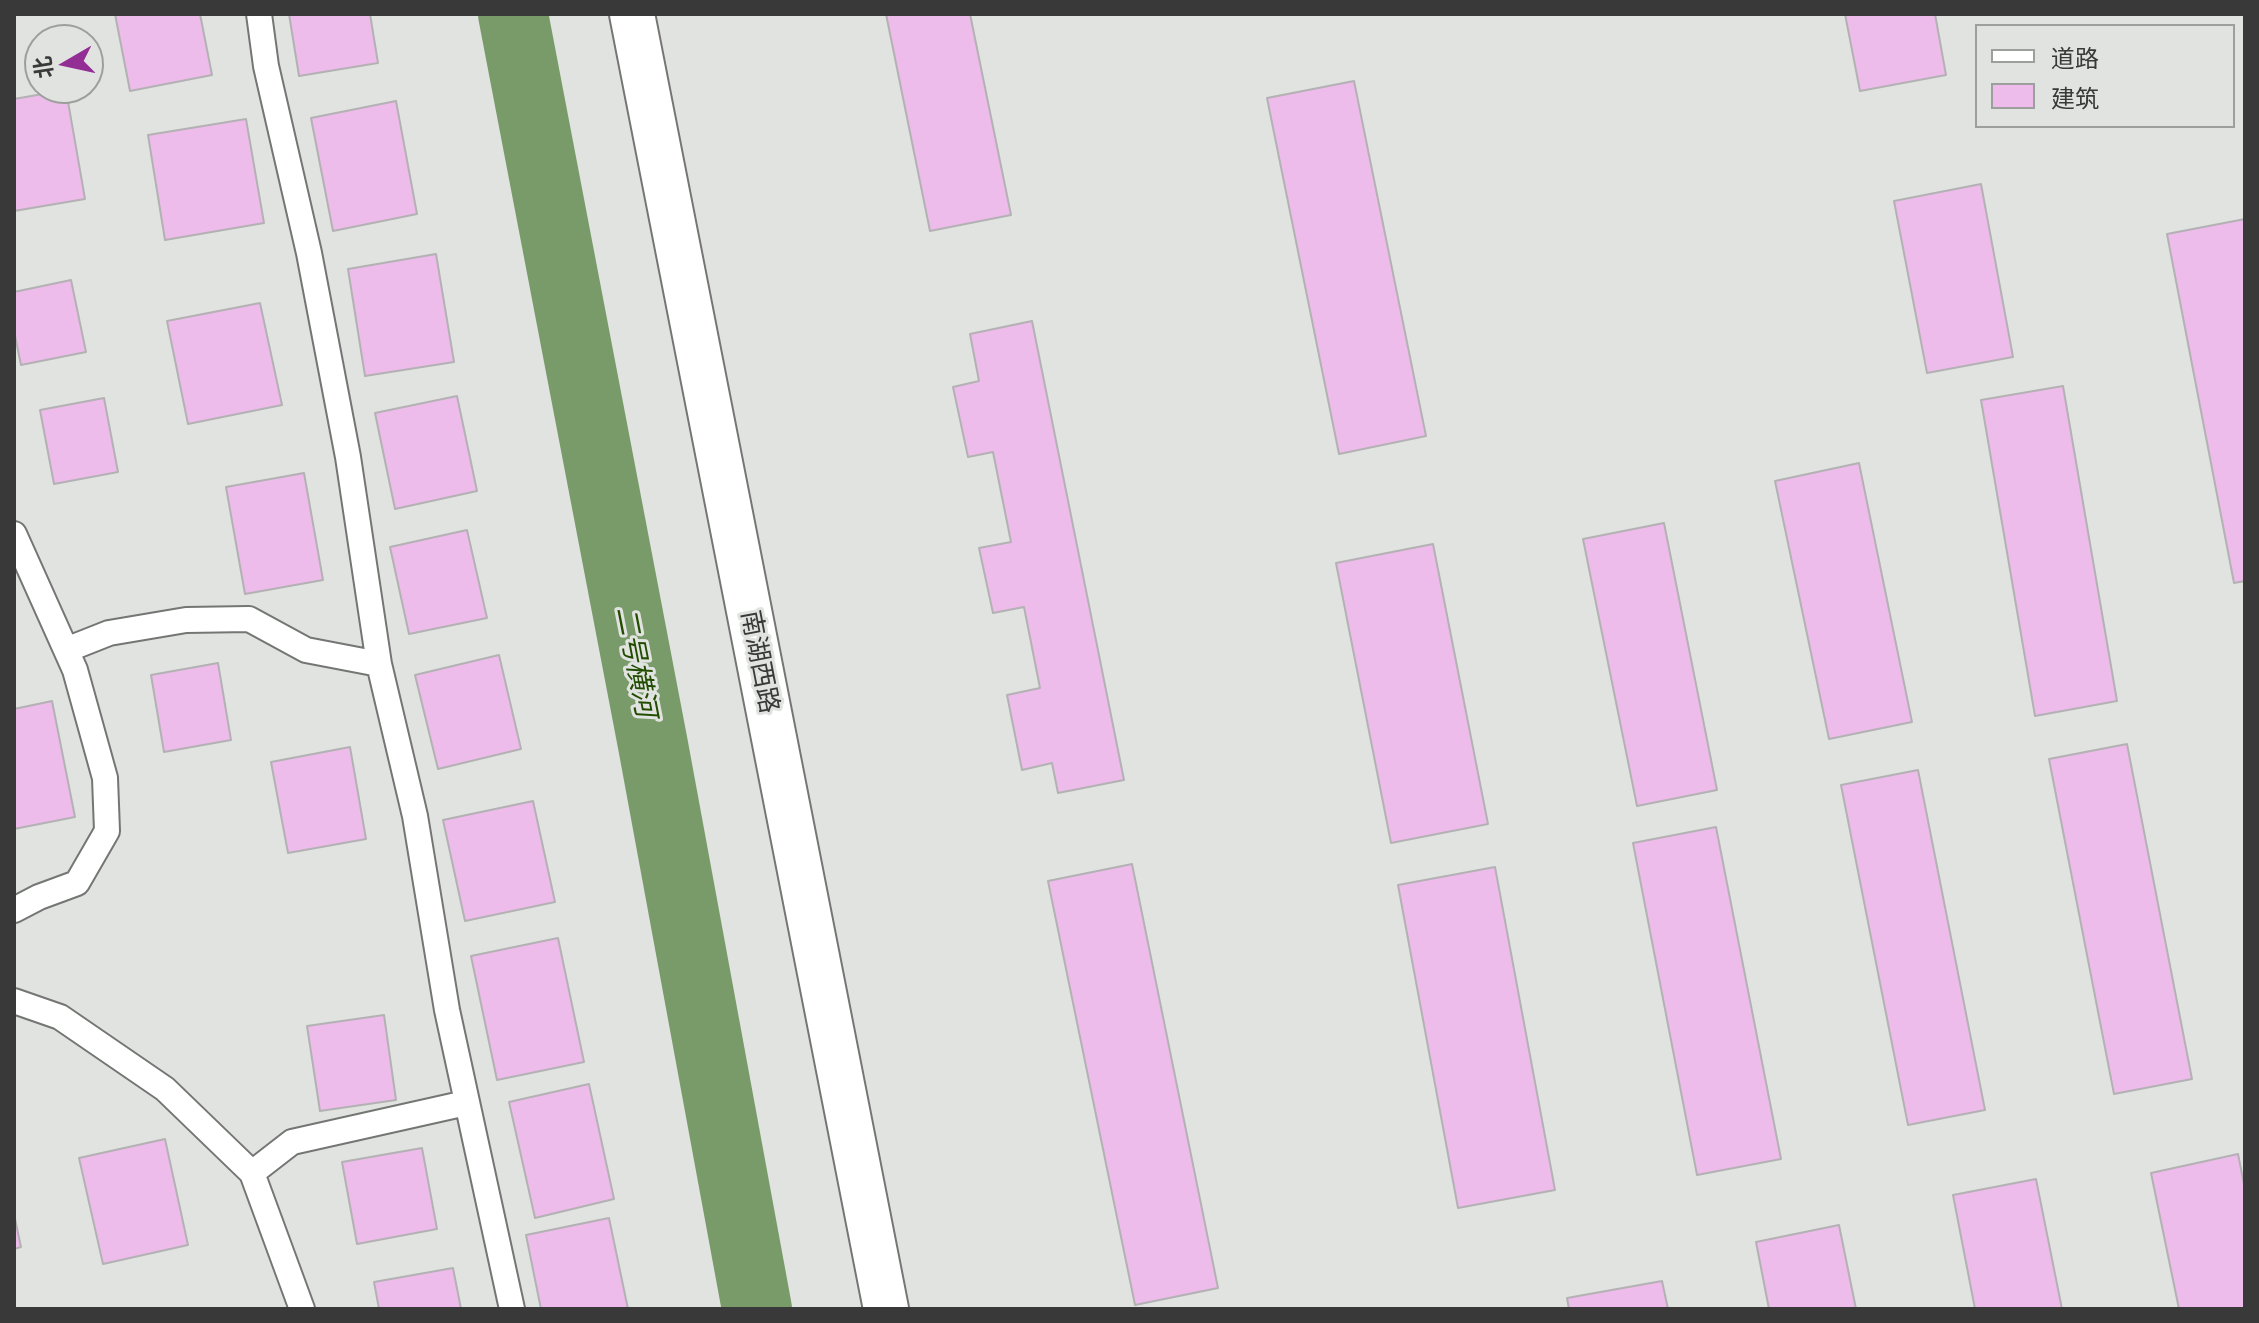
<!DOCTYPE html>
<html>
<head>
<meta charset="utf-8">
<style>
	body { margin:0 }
	#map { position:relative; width:2259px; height:1323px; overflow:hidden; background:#e1e3e0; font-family:"Noto Sans","Noto Sans SC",sans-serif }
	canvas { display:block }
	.frame { position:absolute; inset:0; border:16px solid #383938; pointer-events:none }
	.legend { position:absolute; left:1975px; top:24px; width:260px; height:104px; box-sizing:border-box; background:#e1e3e0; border:2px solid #9d9f9d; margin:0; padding:10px 14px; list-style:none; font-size:24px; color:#383938 }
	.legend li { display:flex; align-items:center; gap:16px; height:40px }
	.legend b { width:40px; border:2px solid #9d9f9d }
	.north { position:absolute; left:24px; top:24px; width:80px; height:80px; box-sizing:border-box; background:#e1e3e0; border:2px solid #9d9f9d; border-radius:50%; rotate:261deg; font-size:22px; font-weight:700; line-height:32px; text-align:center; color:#383938 }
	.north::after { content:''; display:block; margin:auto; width:28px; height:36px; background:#932e94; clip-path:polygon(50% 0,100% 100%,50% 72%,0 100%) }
</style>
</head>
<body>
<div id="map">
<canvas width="2259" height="1323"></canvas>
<div class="frame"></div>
<ul class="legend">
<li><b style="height:10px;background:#fff"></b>道路</li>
<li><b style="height:22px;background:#edbcea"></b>建筑</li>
</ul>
<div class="north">北</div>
</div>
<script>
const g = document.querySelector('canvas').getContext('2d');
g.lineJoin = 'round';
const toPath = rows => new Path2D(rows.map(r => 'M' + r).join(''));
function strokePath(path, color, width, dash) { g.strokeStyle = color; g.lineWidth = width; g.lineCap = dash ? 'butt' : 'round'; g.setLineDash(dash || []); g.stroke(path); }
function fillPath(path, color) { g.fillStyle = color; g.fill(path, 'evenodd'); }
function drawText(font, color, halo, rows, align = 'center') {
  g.font = font + ' "Noto Sans","Noto Sans SC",sans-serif'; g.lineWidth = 6; g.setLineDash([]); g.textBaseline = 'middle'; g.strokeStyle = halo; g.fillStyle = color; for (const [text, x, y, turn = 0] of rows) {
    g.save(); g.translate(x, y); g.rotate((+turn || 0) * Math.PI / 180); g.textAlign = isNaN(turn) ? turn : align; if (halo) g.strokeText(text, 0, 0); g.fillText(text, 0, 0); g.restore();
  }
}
strokePath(toPath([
	[513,14,653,745,757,1309]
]), '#799b69', 70);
const building = toPath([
	[115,14,200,14,212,75,130,91,115,14],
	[289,14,370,14,378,63,299,76,289,14],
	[886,14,970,14,1011,215,930,231,886,14],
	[1845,14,1935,14,1946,75,1860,91,1845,14],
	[1354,81,1426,436,1339,454,1267,98,1354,81],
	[66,90,85,199,14,211,14,99,66,90],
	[396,101,417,214,333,231,311,118,396,101],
	[246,119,264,223,165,240,148,135,246,119],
	[1981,184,2013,357,1927,373,1894,201,1981,184],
	[2245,219,2245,581,2234,583,2167,234,2245,219],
	[436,254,454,362,365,376,348,269,436,254],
	[71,280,86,352,21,365,14,331,14,292,71,280],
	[260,303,282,405,188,424,167,321,260,303],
	[1032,321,1124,780,1058,793,1052,763,1022,770,1007,695,1040,688,1024,607,993,613,979,548,1011,542,993,452,968,457,953,387,979,381,970,334,1032,321],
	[2063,386,2117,701,2035,716,1981,400,2063,386],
	[457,396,477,491,395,509,375,413,457,396],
	[104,398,118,472,54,484,40,410,104,398],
	[1859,463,1912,722,1829,739,1775,481,1859,463],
	[304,473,323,580,245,594,226,487,304,473],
	[1664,523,1717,790,1637,806,1583,539,1664,523],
	[467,530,487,618,409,634,390,547,467,530],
	[1433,544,1488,824,1391,843,1336,563,1433,544],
	[499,655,521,749,438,769,415,675,499,655],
	[218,663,231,740,164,752,151,675,218,663],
	[52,701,75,817,14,829,14,709,52,701],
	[2127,744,2192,1079,2114,1094,2049,759,2127,744],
	[350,747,366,839,288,853,271,762,350,747],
	[1918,770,1985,1110,1908,1125,1841,785,1918,770],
	[533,801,555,902,465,921,443,820,533,801],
	[1716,827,1781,1159,1697,1175,1633,843,1716,827],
	[1132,864,1218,1288,1135,1305,1048,881,1132,864],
	[1495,867,1555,1190,1458,1208,1398,885,1495,867],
	[558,938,584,1062,497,1080,471,956,558,938],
	[384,1015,396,1100,320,1111,307,1026,384,1015],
	[589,1084,614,1199,535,1218,509,1102,589,1084],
	[165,1139,188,1245,103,1264,79,1158,165,1139],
	[422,1148,437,1229,357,1244,342,1162,422,1148],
	[2238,1154,2245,1189,2245,1309,2179,1309,2151,1173,2238,1154],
	[2036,1179,2062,1309,1975,1309,1953,1195,2036,1179],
	[14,1214,21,1247,14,1249,14,1214],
	[609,1218,628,1309,541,1309,526,1235,609,1218],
	[1839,1225,1856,1309,1769,1309,1756,1242,1839,1225],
	[453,1268,461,1309,379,1309,374,1282,453,1268],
	[1662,1281,1668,1309,1569,1309,1567,1298,1662,1281]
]);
fillPath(building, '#edbcea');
strokePath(building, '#b4b1b4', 2);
const lane = toPath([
	[14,534,75,670,105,778,107,831,77,883,39,897,14,910],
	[66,650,109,633,186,620,249,619,306,650,379,664,348,457,309,253,266,66,259,14],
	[379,664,415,816,447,1010,512,1309],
	[14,1001,60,1017,165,1089,252,1173,302,1309],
	[252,1173,292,1142,466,1103]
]);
const street = toPath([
	[632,14,886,1309]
]);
strokePath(lane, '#747673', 28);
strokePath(street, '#747673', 48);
strokePath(lane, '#fff', 24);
strokePath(street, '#fff', 44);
drawText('26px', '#383938', '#e1e3e0', [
	["南湖西路",759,662,79]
]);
drawText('italic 28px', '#224d00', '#e1e3e0', [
	["二号横河",635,662,79]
]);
</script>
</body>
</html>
